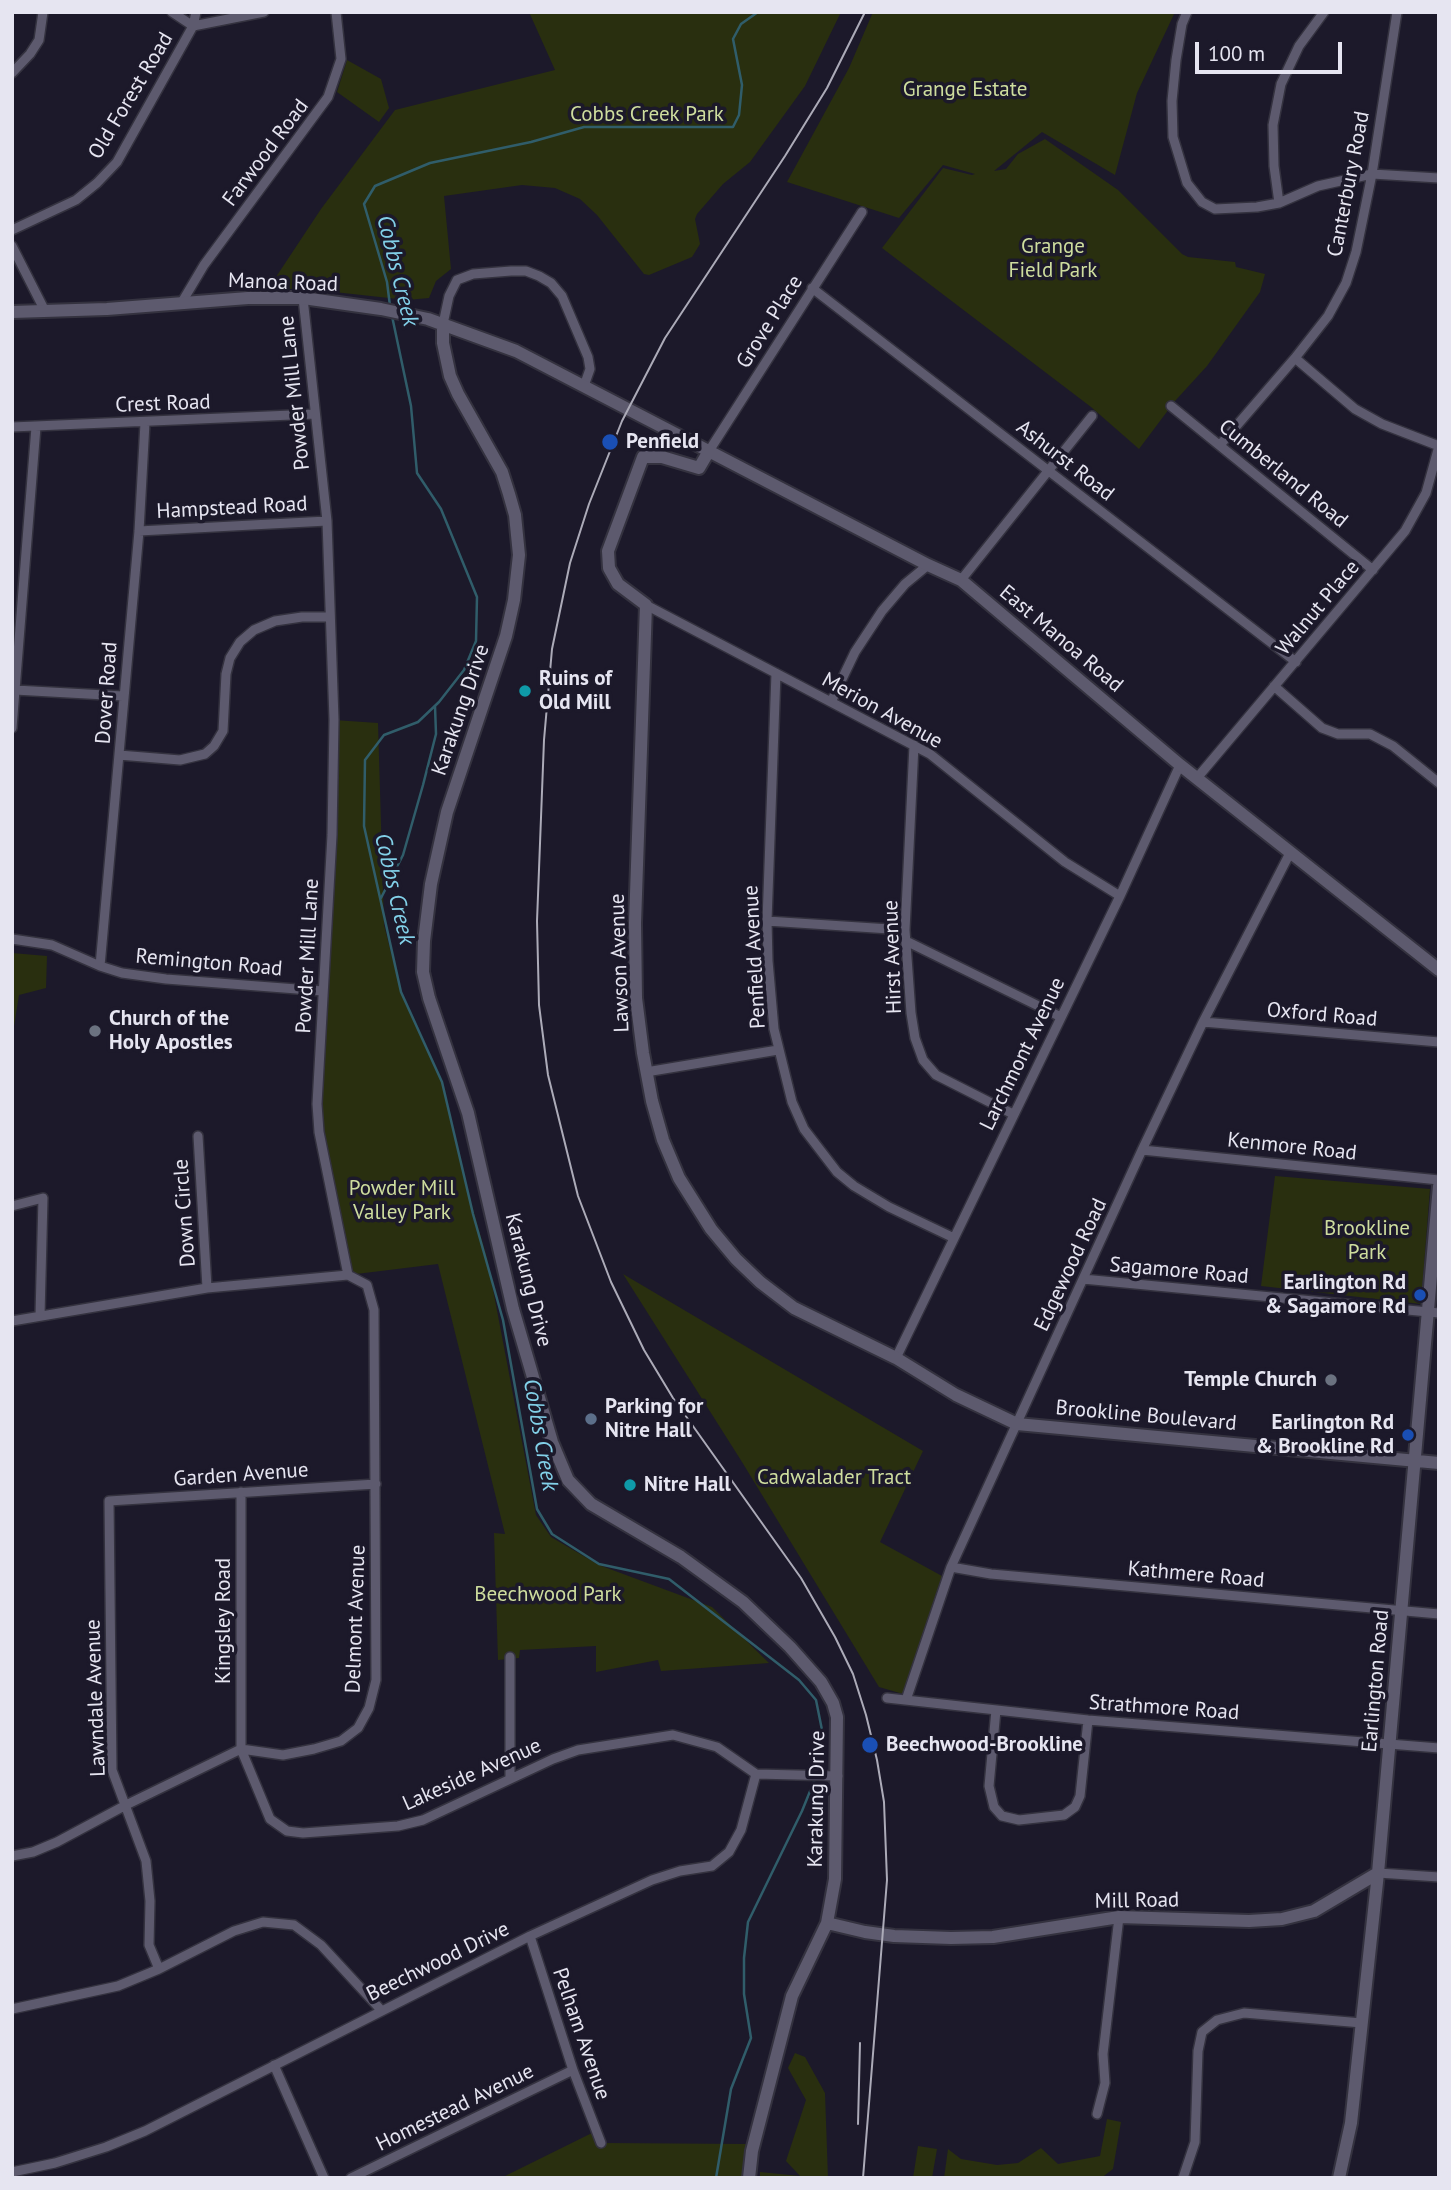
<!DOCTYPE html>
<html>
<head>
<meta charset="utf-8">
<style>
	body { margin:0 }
	#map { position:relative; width:1451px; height:2190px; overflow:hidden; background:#1c192a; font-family:"PT Sans",sans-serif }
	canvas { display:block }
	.frame { position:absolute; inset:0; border:14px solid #e6e5f1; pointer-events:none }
	.scale { position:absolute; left:1195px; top:42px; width:147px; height:32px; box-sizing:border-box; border:4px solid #e6e5f1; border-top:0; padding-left:9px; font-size:21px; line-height:24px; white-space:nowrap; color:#e6e5f1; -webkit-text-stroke:5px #1c192a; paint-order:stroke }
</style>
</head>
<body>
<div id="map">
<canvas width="1451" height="2190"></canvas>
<div class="frame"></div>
<div class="scale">100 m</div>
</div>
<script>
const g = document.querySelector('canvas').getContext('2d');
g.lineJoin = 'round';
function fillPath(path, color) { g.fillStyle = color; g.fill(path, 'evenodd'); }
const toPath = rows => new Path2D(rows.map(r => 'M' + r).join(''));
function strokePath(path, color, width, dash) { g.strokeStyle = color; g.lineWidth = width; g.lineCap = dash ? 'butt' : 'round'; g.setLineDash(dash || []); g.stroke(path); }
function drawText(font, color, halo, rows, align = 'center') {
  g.font = font + ' "PT Sans",sans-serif'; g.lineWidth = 7; g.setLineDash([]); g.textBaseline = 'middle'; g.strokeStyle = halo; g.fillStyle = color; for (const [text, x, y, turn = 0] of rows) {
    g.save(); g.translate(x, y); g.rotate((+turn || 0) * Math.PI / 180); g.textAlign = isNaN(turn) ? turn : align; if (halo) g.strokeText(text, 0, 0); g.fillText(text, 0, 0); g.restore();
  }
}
fillPath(toPath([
	[529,12,841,12,805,86,750,162,723,184,697,214,695,219,700,244,692,257,649,275,644,274,597,215,580,199,555,188,522,185,444,196,451,269,436,281,429,298,407,300,307,289,268,289,321,209,395,110,555,70],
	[873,12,1175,12,1137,93,1115,175,1042,132,994,171,1006,169,1018,154,1045,139,1118,190,1182,254,1188,257,1235,262,1236,267,1265,274,1260,292,1207,366,1175,401,1139,449,1091,407,882,248,943,168,972,175,975,174,943,165,899,218,787,182,849,68],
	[347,60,381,79,389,108,379,122,337,92],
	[334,720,378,723,384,925,401,992,442,1082,466,1185,487,1258,536,1515,551,1537,599,1565,712,1607,769,1663,661,1671,658,1660,596,1672,596,1646,520,1650,519,1658,498,1660,494,1533,505,1534,438,1264,348,1275,319,1132],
	[12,953,47,956,46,988,19,995,12,1039],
	[1275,1176,1430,1189,1421,1304,1261,1286],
	[623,1274,923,1451,880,1542,942,1576,903,1694,879,1687,742,1462],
	[795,2053,805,2057,825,2093,828,2178,760,2178,760,2172,800,2176,786,2161,806,2100,788,2068],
	[1107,2119,1121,2122,1113,2169,1101,2178,944,2178,948,2149,961,2159,997,2165,1018,2163,1041,2148,1058,2164,1100,2156],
	[596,2131,601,2143,747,2144,744,2178,501,2178],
	[918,2146,937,2149,932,2178,913,2178]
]), '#292f0f');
strokePath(toPath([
	[390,306,387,282,364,204,375,186,430,163,531,142,584,127,733,127,739,115,742,85,733,39,741,24,758,12],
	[392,316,411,406,417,473,441,509,477,597,476,641,464,670,439,702,418,722,384,735,365,760,364,826,401,992,442,1082,473,1214,503,1320,537,1509,552,1534,599,1564,669,1579,799,1680,816,1700,822,1730,816,1772],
	[381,898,403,855,423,785,436,734,435,706],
	[716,2178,731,2089,751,2038,744,1994,744,1958,748,1922,802,1811,815,1779]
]), '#305d6a', 2.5);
const street = toPath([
	[172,12,193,26,264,12],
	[1187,12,1182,24,1176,60,1172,101,1173,137,1187,183,1202,202,1215,209,1257,207,1279,203,1318,186,1372,174,1439,178],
	[12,73,30,54,39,40,43,12],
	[1279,203,1274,166,1273,125,1281,84,1299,46,1324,12],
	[12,230,76,200,97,183,117,162,193,26,196,12],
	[12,246,45,311],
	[812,288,1296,662],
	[303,298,327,521,334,720,332,835,317,1104,319,1132,348,1275],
	[182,302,204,265,328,97,341,59,336,12],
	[443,324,449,296,457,280,473,274,511,271,526,271,539,276,551,283,562,296,588,357,590,369,584,386],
	[1295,358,1355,409,1382,424,1439,446],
	[1171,406,1373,570],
	[12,427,315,414],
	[1220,445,1295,358,1328,316,1346,283,1356,252,1372,174,1397,12],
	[709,451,862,212],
	[139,531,327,521],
	[961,580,1092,416],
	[646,605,930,754,1065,862,1120,896],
	[776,673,767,921,768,961,774,1029,792,1102,804,1129,837,1172,854,1186,889,1207,954,1238],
	[1274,686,1322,728,1338,734,1370,734,1393,746,1439,783],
	[15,690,123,696],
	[831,702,855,652,882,611,905,584,928,565],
	[12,728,36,427],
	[914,745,905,930,911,1013,915,1038,923,1060,936,1075,1013,1114],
	[119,755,180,760,205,754,214,746,223,731,226,674,230,658,240,642,254,630,275,621,302,617,329,617],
	[1197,778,1405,531,1426,493,1439,446],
	[767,921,905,930],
	[12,939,52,945,100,966,122,973,166,979,323,991],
	[906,941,1061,1017],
	[100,966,139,531,145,423],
	[1203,1022,1439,1042],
	[646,1072,778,1050],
	[198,1136,207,1288],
	[1142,1150,1439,1180],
	[12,1206,43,1198,40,1315],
	[1083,1279,1439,1313],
	[12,1321,207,1288,348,1275],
	[896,1358,1120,896,1180,765],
	[241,1492,241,1749,270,1819,287,1831,303,1833,398,1826,423,1820,553,1759,578,1750,673,1735,717,1747,756,1774],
	[951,1567,991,1574,1439,1614],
	[887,1698,1088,1720,1439,1748],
	[906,1700,951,1567,1142,1150,1203,1022,1290,853],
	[996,1710,989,1786,994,1807,1002,1816,1019,1820,1064,1815,1075,1807,1080,1796,1088,1720],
	[756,1774,838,1776],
	[510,1779,510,1657],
	[12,1856,33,1852,57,1842,126,1805,241,1749,283,1755,314,1749,341,1741,358,1728,369,1708,376,1680,374,1310,367,1285,348,1275],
	[1378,1873,1439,1877],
	[530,1936,573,2070,601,2143],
	[159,1969,149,1945,150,1901,146,1861,112,1770,109,1501,376,1484],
	[12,2009,118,1986,159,1969,234,1931,263,1922,294,1925,321,1945,381,2010],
	[274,2065,324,2178],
	[1097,2114,1105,2083,1103,2054,1119,1917],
	[12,2172,55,2163,106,2147,145,2131,530,1936,652,1880,680,1871,712,1866,729,1852,741,1830,756,1774],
	[351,2178,573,2070],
	[1183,2178,1195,2142,1198,2051,1202,2032,1217,2020,1244,2013,1362,2023]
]);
const secondary = toPath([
	[12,312,107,309,248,298,303,298,381,309,428,319,516,351,928,565,961,580,1180,765,1439,970],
	[443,324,443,343,450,376,458,394,502,472,509,494,515,515,519,555,514,600,506,636,447,812,431,884,424,941,423,972,429,998,468,1113,513,1309,552,1442,568,1480,591,1504,681,1557,743,1602,790,1647,821,1682,833,1703,837,1717,835,1879,827,1923,792,1996,752,2151,749,2178],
	[709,451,699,468,662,457,643,457,608,551,609,568,618,584,646,605,635,923,636,998,643,1053,652,1101,663,1140,679,1178,711,1229,736,1259,760,1282,794,1308,896,1358,956,1395,1017,1424,1439,1463],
	[827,1923,865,1932,894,1936,951,1938,993,1937,1119,1917,1249,1921,1282,1919,1314,1911,1378,1873],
	[1339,2178,1351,2123,1378,1873,1439,1186]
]);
strokePath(street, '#34323f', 12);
strokePath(secondary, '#34323f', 16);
strokePath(street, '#5d5a6e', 9);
strokePath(secondary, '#5d5a6e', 12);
strokePath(toPath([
	[858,2124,860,2043],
	[863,2178,887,1880,884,1802,877,1760,866,1715,853,1674,835,1637,801,1578,673,1398,644,1350,611,1282,578,1196,548,1075,539,1005,537,921,544,740,552,649,570,563,589,504,622,421,665,338,785,156,827,88,865,12]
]), '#acabb8', 2);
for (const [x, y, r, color] of [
	[610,442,9,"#1a4fb4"],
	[525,691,7,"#0f9aa8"],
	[95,1031,7,"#6b7280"],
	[1420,1295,7,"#1a4fb4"],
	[1331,1380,7,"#6b7280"],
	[591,1419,7,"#5c6f8a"],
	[1408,1435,7,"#1a4fb4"],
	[630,1485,7,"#0f9aa8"],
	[870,1745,9,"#1a4fb4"]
]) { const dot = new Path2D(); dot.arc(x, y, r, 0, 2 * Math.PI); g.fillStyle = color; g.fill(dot); strokePath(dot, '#1c192a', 2.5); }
drawText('21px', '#cedd9e', '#1c192a', [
	["Grange Estate",965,90],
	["Cobbs Creek Park",647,115],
	["Grange",1053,247],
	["Field Park",1053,271],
	["Powder Mill",402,1189],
	["Valley Park",402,1213],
	["Brookline",1367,1229],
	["Park",1367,1253],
	["Cadwalader Tract",834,1478],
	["Beechwood Park",548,1595]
]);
drawText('21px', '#e6e5f1', '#1c192a', [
	["Old Forest Road",131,96,-59],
	["Farwood Road",266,153,-53],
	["Canterbury Road",1349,184,-79],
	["Manoa Road",283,283,2],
	["Grove Place",770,322,-58],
	["Powder Mill Lane",295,393,-96],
	["Crest Road",163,404,-2],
	["Ashurst Road",1065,461,38],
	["Cumberland Road",1283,474,39],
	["Hampstead Road",232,508,-3],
	["Walnut Place",1318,608,-50],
	["East Manoa Road",1061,639,40],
	["Dover Road",107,693,-86],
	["Karakung Drive",461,710,-71],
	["Merion Avenue",882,711,29],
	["Powder Mill Lane",308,956,-87],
	["Penfield Avenue",755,957,-93],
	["Hirst Avenue",893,957,-92],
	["Remington Road",209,963,5],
	["Lawson Avenue",620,963,-92],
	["Oxford Road",1322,1015,5],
	["Larchmont Avenue",1023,1054,-64],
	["Kenmore Road",1292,1147,6],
	["Down Circle",185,1213,-94],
	["Edgewood Road",1071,1265,-65],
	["Sagamore Road",1179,1271,5],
	["Karakung Drive",528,1280,76],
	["Brookline Boulevard",1146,1416,5],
	["Garden Avenue",241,1475,-4],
	["Kathmere Road",1196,1575,5],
	["Delmont Avenue",356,1619,-88],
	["Kingsley Road",224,1621,-90],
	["Earlington Road",1376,1681,-85],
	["Lawndale Avenue",96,1698,-92],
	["Strathmore Road",1164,1708,4],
	["Lakeside Avenue",472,1775,-24],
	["Karakung Drive",817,1799,-89],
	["Mill Road",1137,1901,-1],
	["Beechwood Drive",438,1962,-26],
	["Pelham Avenue",581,2034,71],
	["Homestead Avenue",455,2108,-26]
]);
drawText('bold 21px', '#e6e5f1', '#1c192a', [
	["Penfield",626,442],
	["Ruins of",539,679],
	["Old Mill",539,703],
	["Church of the",109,1019],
	["Holy Apostles",109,1043],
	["Earlington Rd",1406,1283,"right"],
	["& Sagamore Rd",1406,1307,"right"],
	["Temple Church",1317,1380,"right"],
	["Parking for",605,1407],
	["Nitre Hall",605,1431],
	["Earlington Rd",1394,1423,"right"],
	["& Brookline Rd",1394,1447,"right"],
	["Nitre Hall",644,1485],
	["Beechwood-Brookline",886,1745]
], 'left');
drawText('italic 23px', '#82d0e8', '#1c192a', [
	["Cobbs Creek",397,271,76],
	["Cobbs Creek",394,889,77],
	["Cobbs Creek",540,1435,80]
]);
</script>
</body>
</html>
